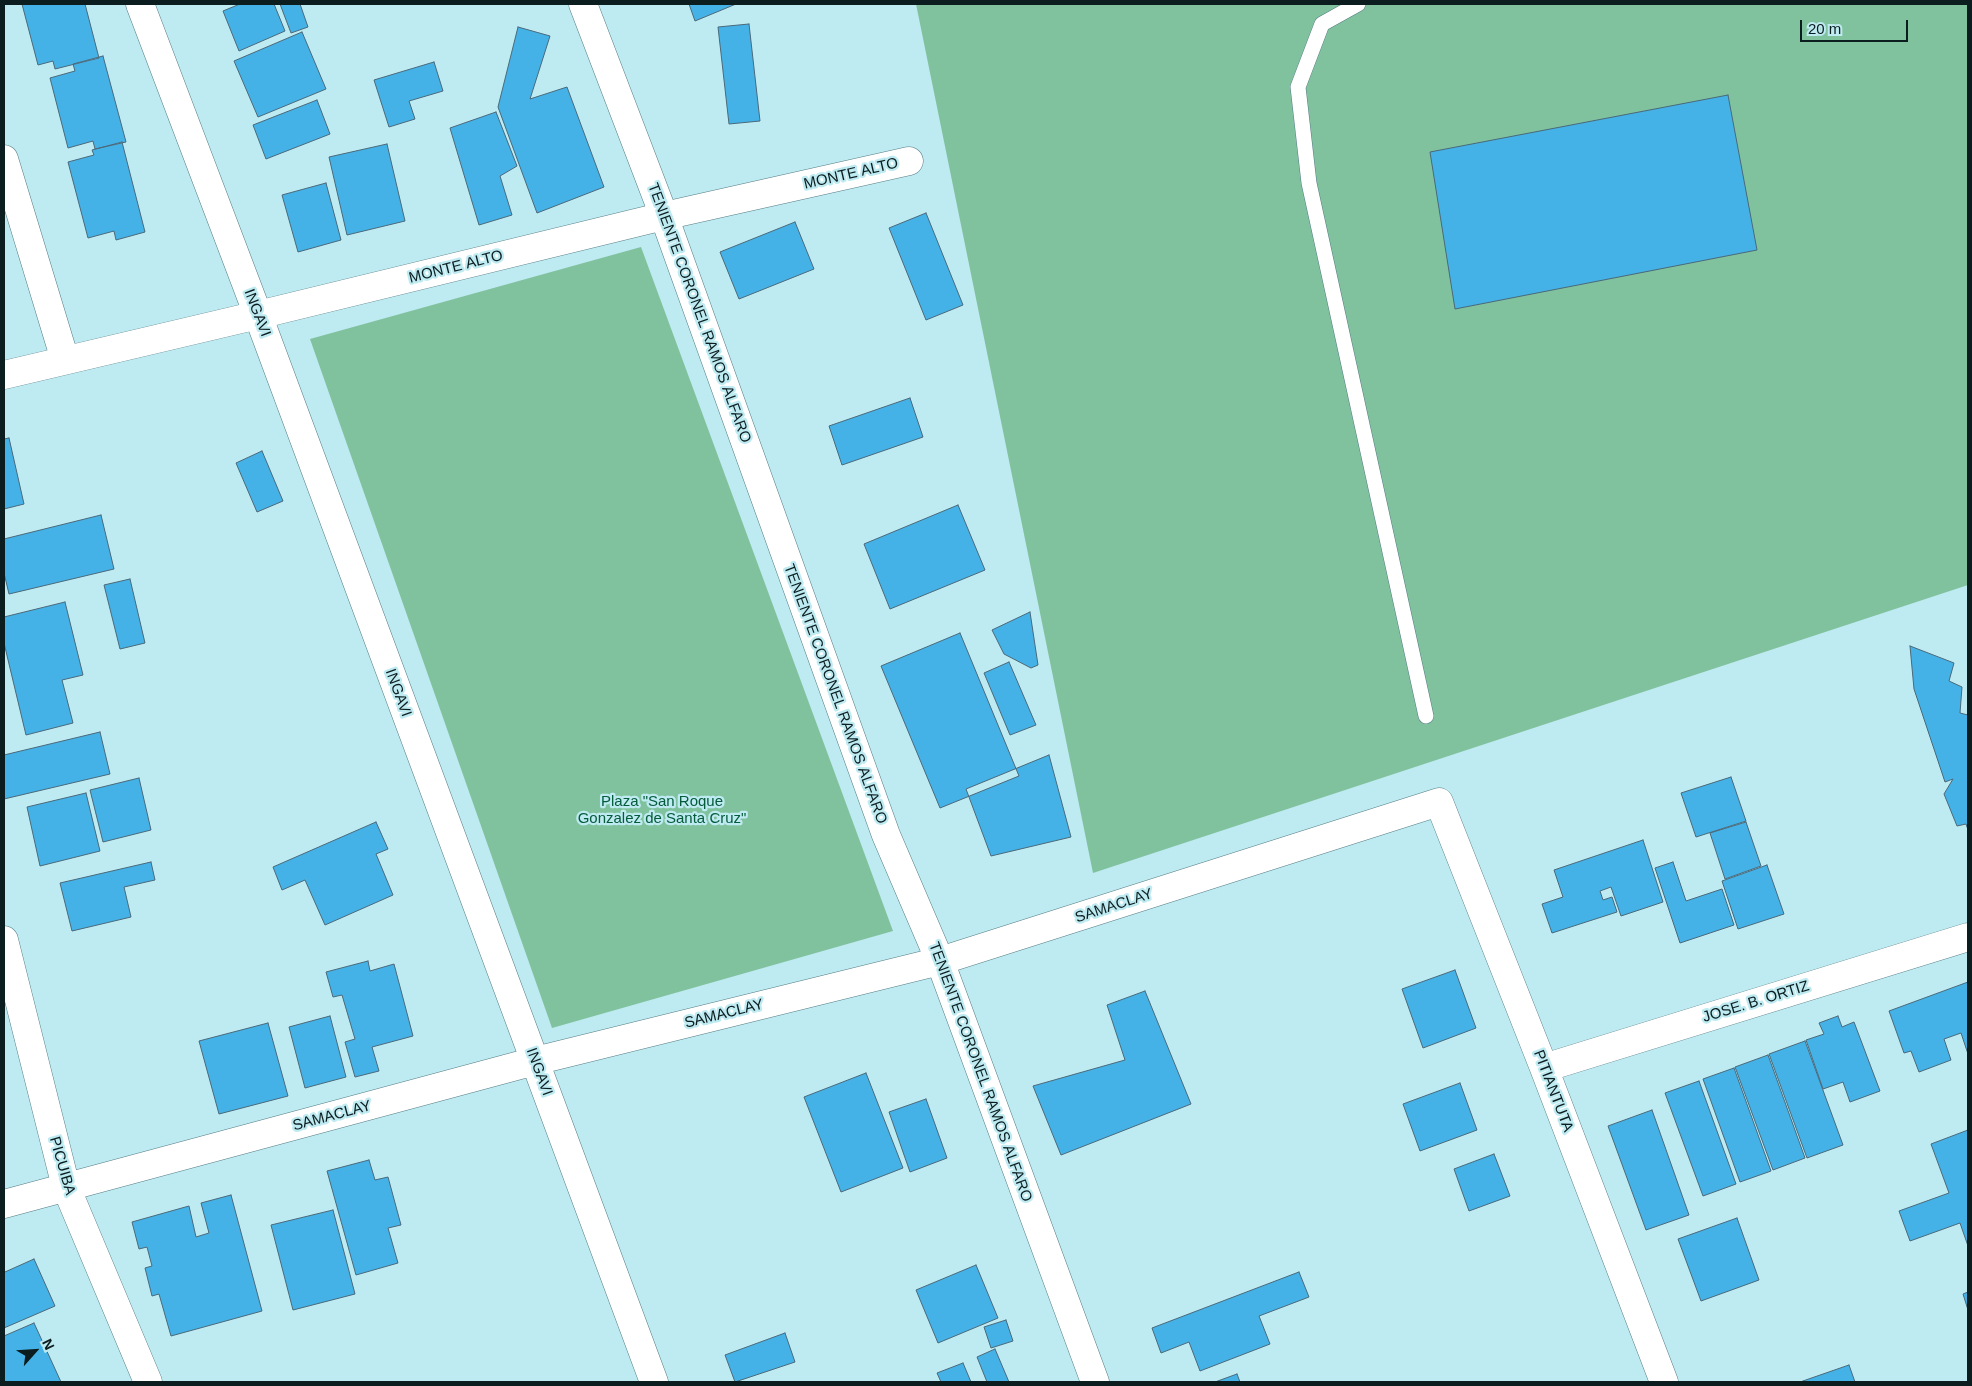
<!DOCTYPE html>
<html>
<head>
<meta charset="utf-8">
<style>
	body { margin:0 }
	#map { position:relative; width:1972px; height:1386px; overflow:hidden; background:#beeaf1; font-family:Helvetica,sans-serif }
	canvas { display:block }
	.frame { position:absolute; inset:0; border:5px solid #0c1d1f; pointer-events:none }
	.north { position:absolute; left:10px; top:1326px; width:50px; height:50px; -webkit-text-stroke:4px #beeaf1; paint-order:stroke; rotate:64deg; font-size:14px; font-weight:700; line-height:20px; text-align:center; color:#0c1d1f }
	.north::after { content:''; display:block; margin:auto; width:18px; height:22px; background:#0c1d1f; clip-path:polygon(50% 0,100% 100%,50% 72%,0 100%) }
	.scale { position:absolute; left:1800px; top:20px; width:108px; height:22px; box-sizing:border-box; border:2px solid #0c1d1f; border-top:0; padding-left:6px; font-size:15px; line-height:18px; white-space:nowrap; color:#0c1d1f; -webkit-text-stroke:4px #beeaf1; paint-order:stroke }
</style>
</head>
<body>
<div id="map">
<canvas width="1972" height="1386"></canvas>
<div class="frame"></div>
<div class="north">N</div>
<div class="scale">20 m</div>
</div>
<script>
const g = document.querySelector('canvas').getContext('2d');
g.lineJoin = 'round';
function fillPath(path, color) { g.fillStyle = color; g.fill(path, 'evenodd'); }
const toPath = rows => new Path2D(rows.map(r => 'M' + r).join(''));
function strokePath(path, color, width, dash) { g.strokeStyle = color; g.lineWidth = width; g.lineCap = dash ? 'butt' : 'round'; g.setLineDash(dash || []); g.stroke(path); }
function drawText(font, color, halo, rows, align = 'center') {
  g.font = font + ' Helvetica,sans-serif'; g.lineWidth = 4.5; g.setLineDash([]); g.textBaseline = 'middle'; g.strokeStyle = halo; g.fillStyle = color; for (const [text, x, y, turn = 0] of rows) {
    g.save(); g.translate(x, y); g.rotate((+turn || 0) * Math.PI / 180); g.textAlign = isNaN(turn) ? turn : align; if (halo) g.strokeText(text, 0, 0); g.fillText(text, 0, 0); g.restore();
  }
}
fillPath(toPath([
	[916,4,1968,4,1968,585,1093,873],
	[641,247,893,931,552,1028,310,339]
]), '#81c29e');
const building = toPath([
	[22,4,85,4,99,58,55,69,53,61,38,65,22,4],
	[240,4,274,4,285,31,239,51,223,11,240,4],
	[280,4,300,4,308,27,291,33,280,4],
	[689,4,736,4,695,21,689,4],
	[749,24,760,121,729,124,718,27,749,24],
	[518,27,550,36,530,99,567,87,604,187,537,213,498,107,518,27],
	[302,32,326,89,258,117,234,61,302,32],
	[103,56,126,142,95,149,93,141,68,148,50,78,75,71,73,64,103,56],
	[434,62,443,91,409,101,415,119,389,127,374,80,434,62],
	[1728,95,1757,250,1455,309,1430,152,1728,95],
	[317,100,330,134,266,159,253,125,317,100],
	[496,112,517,166,500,176,512,215,479,225,450,128,496,112],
	[122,142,145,232,116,240,114,231,88,238,68,162,94,155,92,150,122,142],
	[387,144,405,221,347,235,329,157,387,144],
	[326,183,341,240,298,252,282,195,326,183],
	[926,213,963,305,926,320,889,228,926,213],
	[795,222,814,269,739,299,720,252,795,222],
	[910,398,923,437,842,465,829,426,910,398],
	[9,438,24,504,4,509,4,439,9,438],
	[262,451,283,501,257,512,236,463,262,451],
	[958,505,985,570,890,609,864,544,958,505],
	[101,515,114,569,9,594,4,573,4,539,101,515],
	[130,579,145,643,120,649,104,585,130,579],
	[65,602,83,675,62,680,73,723,26,735,4,643,4,617,65,602],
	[1030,612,1038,665,1031,668,1004,654,992,630,1030,612],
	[960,633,1019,776,940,808,881,666,960,633],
	[1910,646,1954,663,1949,681,1962,687,1960,713,1968,715,1968,830,1966,824,1957,826,1944,794,1953,779,1945,782,1914,689,1910,646],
	[1009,662,1036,725,1010,735,984,673,1009,662],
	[100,732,110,774,4,799,4,755,100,732],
	[1049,755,1071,837,991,856,966,789,1049,755],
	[1731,777,1746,821,1696,837,1681,793,1731,777],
	[139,778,151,830,103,842,90,790,139,778],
	[86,793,100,851,40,866,27,807,86,793],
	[376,822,388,849,376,854,393,895,325,925,305,880,282,890,273,867,376,822],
	[1746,822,1761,866,1725,879,1710,833,1746,822],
	[1643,840,1663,902,1621,916,1611,887,1600,891,1603,900,1612,897,1617,912,1552,933,1542,904,1563,897,1554,870,1643,840],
	[151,862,155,880,124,887,131,917,72,931,60,883,151,862],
	[1673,862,1686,901,1722,889,1734,925,1680,943,1655,868,1673,862],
	[1767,865,1784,914,1738,929,1722,881,1767,865],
	[368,961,370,971,394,964,413,1036,372,1047,379,1071,355,1077,345,1042,355,1039,342,995,333,997,326,972,368,961],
	[1455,970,1476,1028,1423,1048,1402,989,1455,970],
	[1968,982,1968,1054,1961,1033,1944,1039,1951,1060,1919,1072,1911,1051,1904,1053,1889,1011,1968,982],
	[1145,991,1191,1104,1061,1155,1033,1086,1125,1060,1107,1005,1145,991],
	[330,1016,346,1077,305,1088,289,1027,330,1016],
	[1838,1016,1842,1027,1854,1022,1880,1091,1850,1102,1843,1082,1823,1089,1806,1040,1824,1034,1819,1023,1838,1016],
	[268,1023,288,1096,219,1114,199,1041,268,1023],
	[1805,1041,1843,1145,1807,1158,1769,1054,1805,1041],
	[1768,1055,1805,1158,1773,1170,1735,1067,1768,1055],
	[1734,1068,1771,1171,1740,1182,1703,1079,1734,1068],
	[866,1073,903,1168,841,1192,804,1097,866,1073],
	[1699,1081,1736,1184,1703,1196,1665,1093,1699,1081],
	[1460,1083,1477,1130,1420,1151,1403,1104,1460,1083],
	[926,1099,947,1158,910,1172,889,1112,926,1099],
	[1652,1110,1689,1215,1646,1230,1608,1126,1652,1110],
	[1968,1130,1968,1246,1960,1223,1910,1241,1899,1211,1949,1193,1931,1144,1968,1130],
	[1494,1154,1510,1196,1469,1211,1454,1169,1494,1154],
	[369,1160,375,1180,388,1177,401,1225,388,1228,398,1263,356,1275,327,1171,369,1160],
	[231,1195,262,1311,171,1336,159,1294,152,1296,145,1268,152,1266,147,1247,139,1249,132,1222,189,1206,196,1237,209,1233,201,1203,231,1195],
	[333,1210,355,1294,293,1310,271,1225,333,1210],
	[1737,1218,1759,1280,1701,1301,1678,1239,1737,1218],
	[34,1259,55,1306,4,1328,4,1269,5,1272,34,1259],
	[976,1265,998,1318,938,1343,916,1290,976,1265],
	[1299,1272,1309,1297,1259,1316,1270,1344,1200,1371,1189,1342,1161,1353,1152,1328,1299,1272],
	[1968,1292,1968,1310,1963,1294,1968,1292],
	[1006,1320,1013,1341,991,1348,984,1327,1006,1320],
	[34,1323,61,1382,4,1382,4,1336,34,1323],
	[785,1333,795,1362,735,1382,725,1355,785,1333],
	[995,1349,1009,1382,987,1382,977,1357,995,1349],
	[963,1363,971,1382,941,1382,937,1373,963,1363],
	[1849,1365,1855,1382,1800,1382,1849,1365],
	[1237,1374,1240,1382,1215,1382,1237,1374]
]);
fillPath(building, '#45b2e7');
strokePath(building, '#49697a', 1);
const lane = toPath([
	[1358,4,1322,24,1298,87,1309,183,1426,716]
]);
const street = toPath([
	[140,4,258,315,654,1382],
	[4,159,65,360],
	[4,375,258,315,664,216,909,161],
	[4,940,66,1187,148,1382],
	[1544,1068,1968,937],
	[4,1204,535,1061,940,961,1439,802,1544,1068,1664,1382]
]);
const secondary = toPath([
	[583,4,664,216,886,835,940,961,1095,1382]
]);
strokePath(lane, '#557d84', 16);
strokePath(street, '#557d84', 29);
strokePath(secondary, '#557d84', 29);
strokePath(lane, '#fff', 15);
strokePath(street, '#fff', 28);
strokePath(secondary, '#fff', 28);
drawText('15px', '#0c1d1f', '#beeaf1', [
	["MONTE ALTO",851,174,-13],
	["MONTE ALTO",456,267,-14],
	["INGAVI",257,313,69],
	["TENIENTE CORONEL RAMOS ALFARO",699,313,70],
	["INGAVI",398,693,70],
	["TENIENTE CORONEL RAMOS ALFARO",835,694,70],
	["SAMACLAY",1114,906,-18],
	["JOSE. B. ORTIZ",1756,1002,-17],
	["SAMACLAY",724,1014,-14],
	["INGAVI",539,1072,70],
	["TENIENTE CORONEL RAMOS ALFARO",980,1072,70],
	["PITIANTUTA",1553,1091,69],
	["SAMACLAY",332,1116,-15],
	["PICUIBA",62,1166,74]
]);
drawText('15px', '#055b3a', '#beeaf1', [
	["Plaza \"San Roque",662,802],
	["Gonzalez de Santa Cruz\"",662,819]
]);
</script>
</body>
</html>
